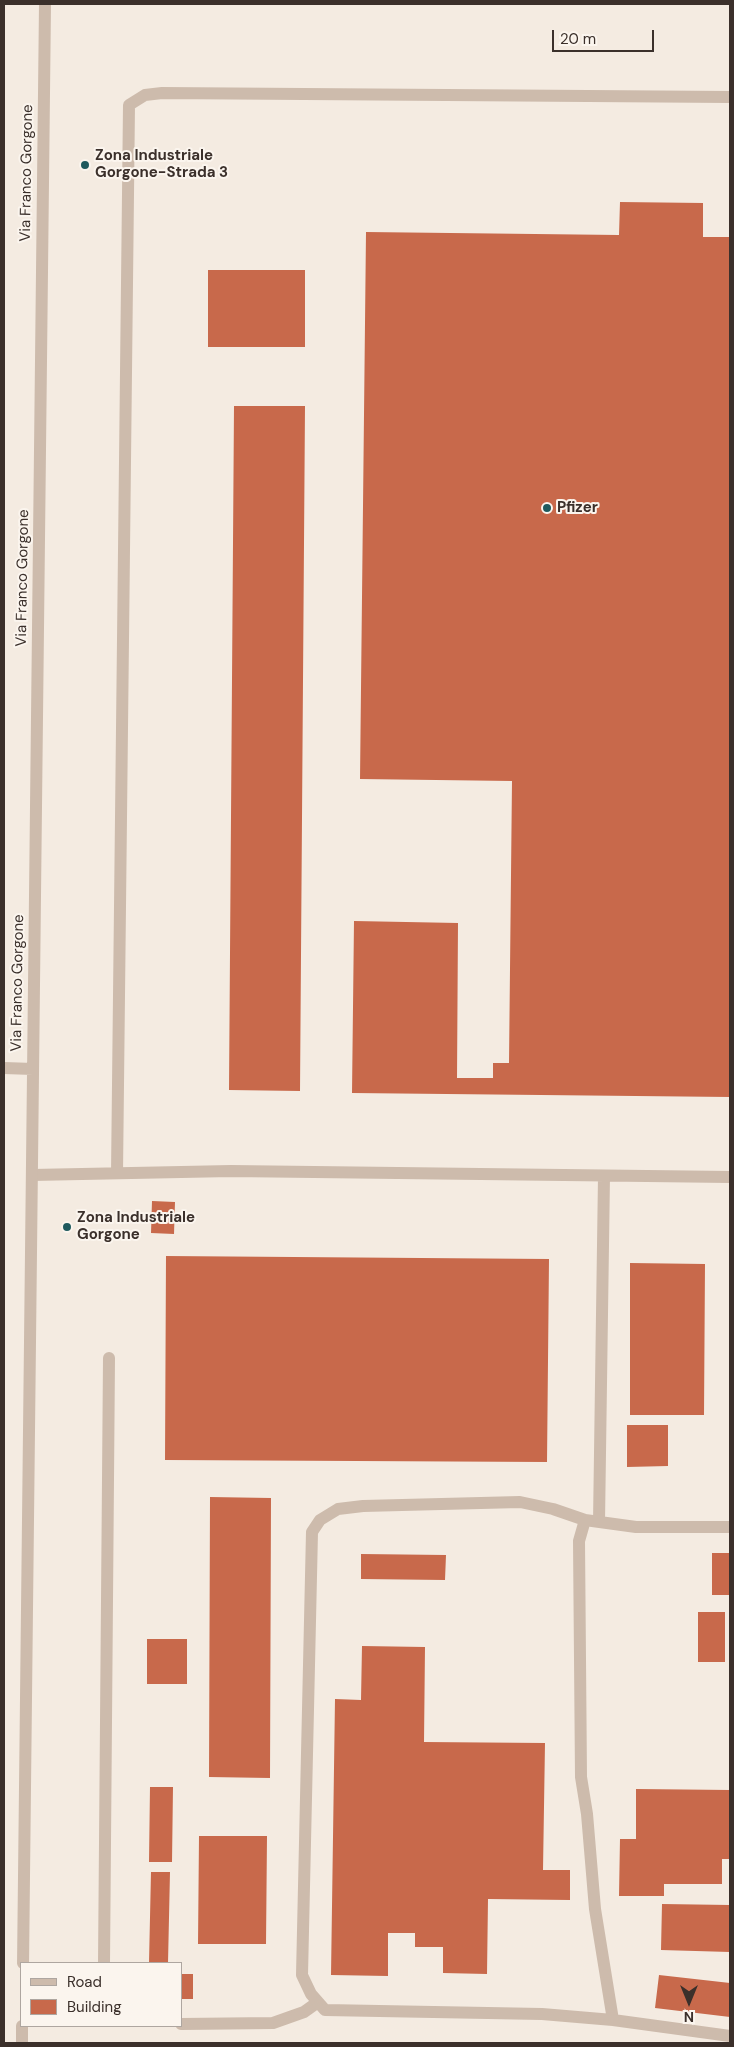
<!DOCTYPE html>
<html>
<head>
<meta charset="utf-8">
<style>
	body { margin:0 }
	#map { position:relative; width:734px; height:2047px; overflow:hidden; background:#f4ebe1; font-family:"DM Sans",sans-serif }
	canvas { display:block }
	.frame { position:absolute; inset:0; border:5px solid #3b302b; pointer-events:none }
	.legend { position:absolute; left:20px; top:1962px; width:162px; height:65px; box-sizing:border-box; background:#fbf5ee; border:1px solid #aea6a0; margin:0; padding:6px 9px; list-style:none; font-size:15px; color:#3b302b }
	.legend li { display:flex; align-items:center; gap:10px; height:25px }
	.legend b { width:25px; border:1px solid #aea6a0 }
	.north { position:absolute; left:664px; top:1977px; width:50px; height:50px; -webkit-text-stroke:4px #fbf5ee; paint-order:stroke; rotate:180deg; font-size:14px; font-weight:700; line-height:20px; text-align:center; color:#3b302b }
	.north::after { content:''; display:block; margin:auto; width:18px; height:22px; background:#3b302b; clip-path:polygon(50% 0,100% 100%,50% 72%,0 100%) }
	.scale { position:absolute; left:552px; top:30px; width:102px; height:22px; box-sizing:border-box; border:2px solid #3b302b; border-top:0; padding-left:6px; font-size:15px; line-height:18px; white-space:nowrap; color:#3b302b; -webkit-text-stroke:4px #fbf5ee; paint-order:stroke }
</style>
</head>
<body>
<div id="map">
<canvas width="734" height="2047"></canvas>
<div class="frame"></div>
<ul class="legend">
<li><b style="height:6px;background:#cdbbac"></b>Road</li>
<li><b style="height:14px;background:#c8694b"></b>Building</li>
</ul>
<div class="north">N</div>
<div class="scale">20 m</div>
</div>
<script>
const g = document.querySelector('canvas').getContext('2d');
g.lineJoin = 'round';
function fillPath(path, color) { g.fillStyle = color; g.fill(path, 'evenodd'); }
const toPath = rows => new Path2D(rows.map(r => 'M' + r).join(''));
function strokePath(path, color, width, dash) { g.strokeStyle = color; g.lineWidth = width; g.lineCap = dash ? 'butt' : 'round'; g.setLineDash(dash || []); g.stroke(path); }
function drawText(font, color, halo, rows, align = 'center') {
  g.font = font + ' "DM Sans",sans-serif'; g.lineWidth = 4; g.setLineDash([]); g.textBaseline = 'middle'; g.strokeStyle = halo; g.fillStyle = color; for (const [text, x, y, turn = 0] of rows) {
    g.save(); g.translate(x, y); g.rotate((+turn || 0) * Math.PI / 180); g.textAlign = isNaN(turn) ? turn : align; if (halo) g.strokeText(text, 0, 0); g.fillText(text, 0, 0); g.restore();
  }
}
fillPath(toPath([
	[620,202,703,203,703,237,730,237,730,1097,352,1093,354,921,458,923,457,1078,493,1078,493,1063,509,1063,512,781,360,779,366,232,619,235],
	[208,270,305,270,305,347,208,347],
	[234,406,305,406,300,1091,229,1090],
	[152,1201,175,1202,174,1234,151,1233],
	[166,1256,549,1259,547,1462,165,1460],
	[630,1263,705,1264,704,1415,630,1415],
	[627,1425,668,1425,668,1466,627,1467],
	[210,1497,271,1498,270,1778,209,1777],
	[712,1553,730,1553,730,1595,712,1595],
	[361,1554,446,1555,445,1580,361,1579],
	[698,1612,725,1612,725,1662,698,1662],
	[147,1639,187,1639,187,1684,147,1684],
	[362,1646,425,1647,424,1742,545,1743,543,1870,570,1870,570,1900,488,1899,487,1974,443,1973,443,1947,415,1947,415,1933,388,1933,388,1976,331,1975,335,1699,361,1700],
	[150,1787,173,1787,172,1862,149,1862],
	[636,1789,730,1790,730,1859,722,1859,722,1884,664,1884,664,1896,619,1896,620,1839,636,1839],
	[199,1836,267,1836,266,1944,198,1944],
	[151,1872,170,1872,168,1963,149,1963],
	[662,1904,730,1905,730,1952,661,1950],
	[181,1974,193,1974,193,1999,181,1999],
	[659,1975,730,1983,730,2017,655,2008]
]), '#c8694b');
strokePath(toPath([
	[117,1173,129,105,145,95,162,93,730,97],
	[32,1175,231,1171,730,1177],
	[585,1520,579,1541,581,1777,587,1814,595,1909,613,2020],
	[599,1522,604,1176],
	[730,1527,636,1527,585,1520,553,1509,520,1502,363,1506,338,1509,320,1520,312,1532,302,1975,311,1994,325,2010,542,2014,613,2020,730,2036],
	[104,1963,109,1358],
	[181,2024,273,2023,304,2012,318,2002]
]), '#cdbbac', 12);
strokePath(toPath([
	[4,1068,33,1069],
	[23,1963,45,4],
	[22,2043,22,2026]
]), '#cdbbac', 12);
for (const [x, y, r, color] of [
	[85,165,5,"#1f5a5e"],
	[547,508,5,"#1f5a5e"],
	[67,1227,5,"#1f5a5e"]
]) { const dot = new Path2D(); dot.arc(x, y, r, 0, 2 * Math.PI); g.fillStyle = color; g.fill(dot); strokePath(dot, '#fbf5ee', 2); }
drawText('bold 15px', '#3b302b', '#fbf5ee', [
	["Zona Industriale",95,156],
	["Gorgone-Strada 3",95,173],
	["Pfizer",557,508],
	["Zona Industriale",77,1218],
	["Gorgone",77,1235]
], 'left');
drawText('15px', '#3b302b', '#fbf5ee', [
	["Via Franco Gorgone",27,173,-89],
	["Via Franco Gorgone",23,578,-89],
	["Via Franco Gorgone",18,983,-89]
]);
</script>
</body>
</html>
